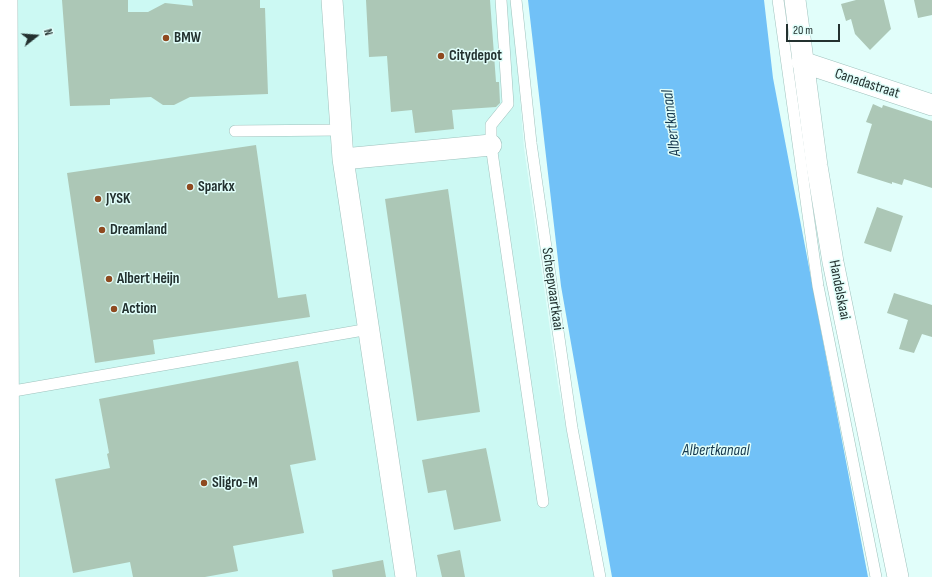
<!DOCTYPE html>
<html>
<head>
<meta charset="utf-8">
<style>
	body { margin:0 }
	#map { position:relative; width:932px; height:577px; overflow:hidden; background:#e1fefa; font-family:"Sofia Sans Condensed",sans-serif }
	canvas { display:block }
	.north { position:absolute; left:16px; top:16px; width:40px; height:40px; -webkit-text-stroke:3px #e1fefa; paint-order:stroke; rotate:73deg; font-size:11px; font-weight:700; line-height:16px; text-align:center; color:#23312f }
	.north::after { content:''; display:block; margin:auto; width:14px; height:18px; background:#23312f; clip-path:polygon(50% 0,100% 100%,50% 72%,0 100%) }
	.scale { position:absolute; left:786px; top:24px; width:54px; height:18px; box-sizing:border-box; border:2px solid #23312f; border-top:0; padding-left:5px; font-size:12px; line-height:14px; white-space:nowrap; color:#23312f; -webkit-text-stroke:3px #e1fefa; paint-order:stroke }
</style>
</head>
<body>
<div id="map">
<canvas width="932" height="577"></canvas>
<div class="north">N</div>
<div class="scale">20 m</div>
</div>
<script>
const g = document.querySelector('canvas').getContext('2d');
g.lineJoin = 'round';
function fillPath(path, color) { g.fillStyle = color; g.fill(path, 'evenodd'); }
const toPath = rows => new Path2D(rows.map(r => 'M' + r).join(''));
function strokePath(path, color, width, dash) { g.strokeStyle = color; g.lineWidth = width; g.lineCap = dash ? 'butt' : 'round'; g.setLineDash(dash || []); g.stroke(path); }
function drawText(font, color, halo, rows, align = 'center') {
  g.font = font + ' "Sofia Sans Condensed",sans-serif'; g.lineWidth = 3; g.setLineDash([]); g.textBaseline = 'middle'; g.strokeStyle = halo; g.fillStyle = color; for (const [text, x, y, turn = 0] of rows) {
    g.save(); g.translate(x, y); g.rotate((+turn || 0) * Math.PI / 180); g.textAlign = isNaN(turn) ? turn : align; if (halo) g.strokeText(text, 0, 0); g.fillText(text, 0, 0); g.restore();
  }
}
fillPath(toPath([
	[13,0,512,0,524,148,558,385,594,577,14,577]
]), '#ccf9f3');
fillPath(toPath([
	[528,0,764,0,773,78,868,577,612,577,561,286]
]), '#71c1f7');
fillPath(toPath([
	[62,0,128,0,128,12,148,12,165,3,193,6,192,0,260,0,260,8,265,8,268,94,190,97,174,105,163,105,151,97,110,99,110,105,70,106],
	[366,0,490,0,496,82,499,82,500,103,496,107,452,110,454,129,415,133,412,110,391,112,387,56,369,57],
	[856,0,884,0,891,29,870,50,855,34,851,19,846,21,841,4],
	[914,0,932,0,932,15,918,18],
	[873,104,882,108,883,105,932,121,932,188,904,179,902,185,892,182,892,184,857,173,872,124,866,122],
	[256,145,278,298,306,294,310,317,153,340,155,354,95,363,67,173],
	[448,189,480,412,417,421,385,199],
	[877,207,903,216,891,252,864,243],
	[894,293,932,305,932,337,922,334,914,353,899,349,908,320,887,313],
	[298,361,316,460,290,465,304,533,233,546,238,571,205,577,133,577,130,562,73,573,55,479,110,468,107,454,109,453,99,399],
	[486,448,501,521,454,530,446,490,428,493,422,460],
	[460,550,465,577,442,577,437,555],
	[383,560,386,577,333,577,332,570]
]), '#acc7b6');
const service = toPath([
	[501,0,508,104,491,125,491,145,543,502],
	[516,0,531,143,572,428,600,577],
	[778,0,818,286,876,577],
	[235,131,341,130],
	[8,392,369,329]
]);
const minor = toPath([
	[7,0,9,577],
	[332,0,343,159,406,577],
	[795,0,817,166,833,262,898,577],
	[802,62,932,105],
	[343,159,491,145]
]);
strokePath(service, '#9fc2bd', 12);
strokePath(minor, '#9fc2bd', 22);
strokePath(service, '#fff', 11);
strokePath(minor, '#fff', 21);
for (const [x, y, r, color] of [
	[166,38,4,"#8f4a20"],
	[441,56,4,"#8f4a20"],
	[190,187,4,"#8f4a20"],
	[98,199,4,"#8f4a20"],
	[102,230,4,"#8f4a20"],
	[109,279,4,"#8f4a20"],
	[114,309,4,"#8f4a20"],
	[204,483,4,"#8f4a20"]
]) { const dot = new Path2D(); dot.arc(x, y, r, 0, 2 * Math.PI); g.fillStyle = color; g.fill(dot); strokePath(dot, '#e1fefa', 1.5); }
drawText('bold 15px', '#23312f', '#e1fefa', [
	["BMW",174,38],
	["Citydepot",449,56],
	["Sparkx",198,187],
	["JYSK",106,199],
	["Dreamland",110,230],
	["Albert Heijn",117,279],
	["Action",122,309],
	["Sligro-M",212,483]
], 'left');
drawText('15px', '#23312f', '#e1fefa', [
	["Canadastraat",867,84,18],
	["Scheepvaartkaai",552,289,82],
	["Handelskaai",839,290,79]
]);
drawText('italic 16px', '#15374d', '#e1fefa', [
	["Albertkanaal",672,123,-97],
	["Albertkanaal",716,451]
]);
</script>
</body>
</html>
